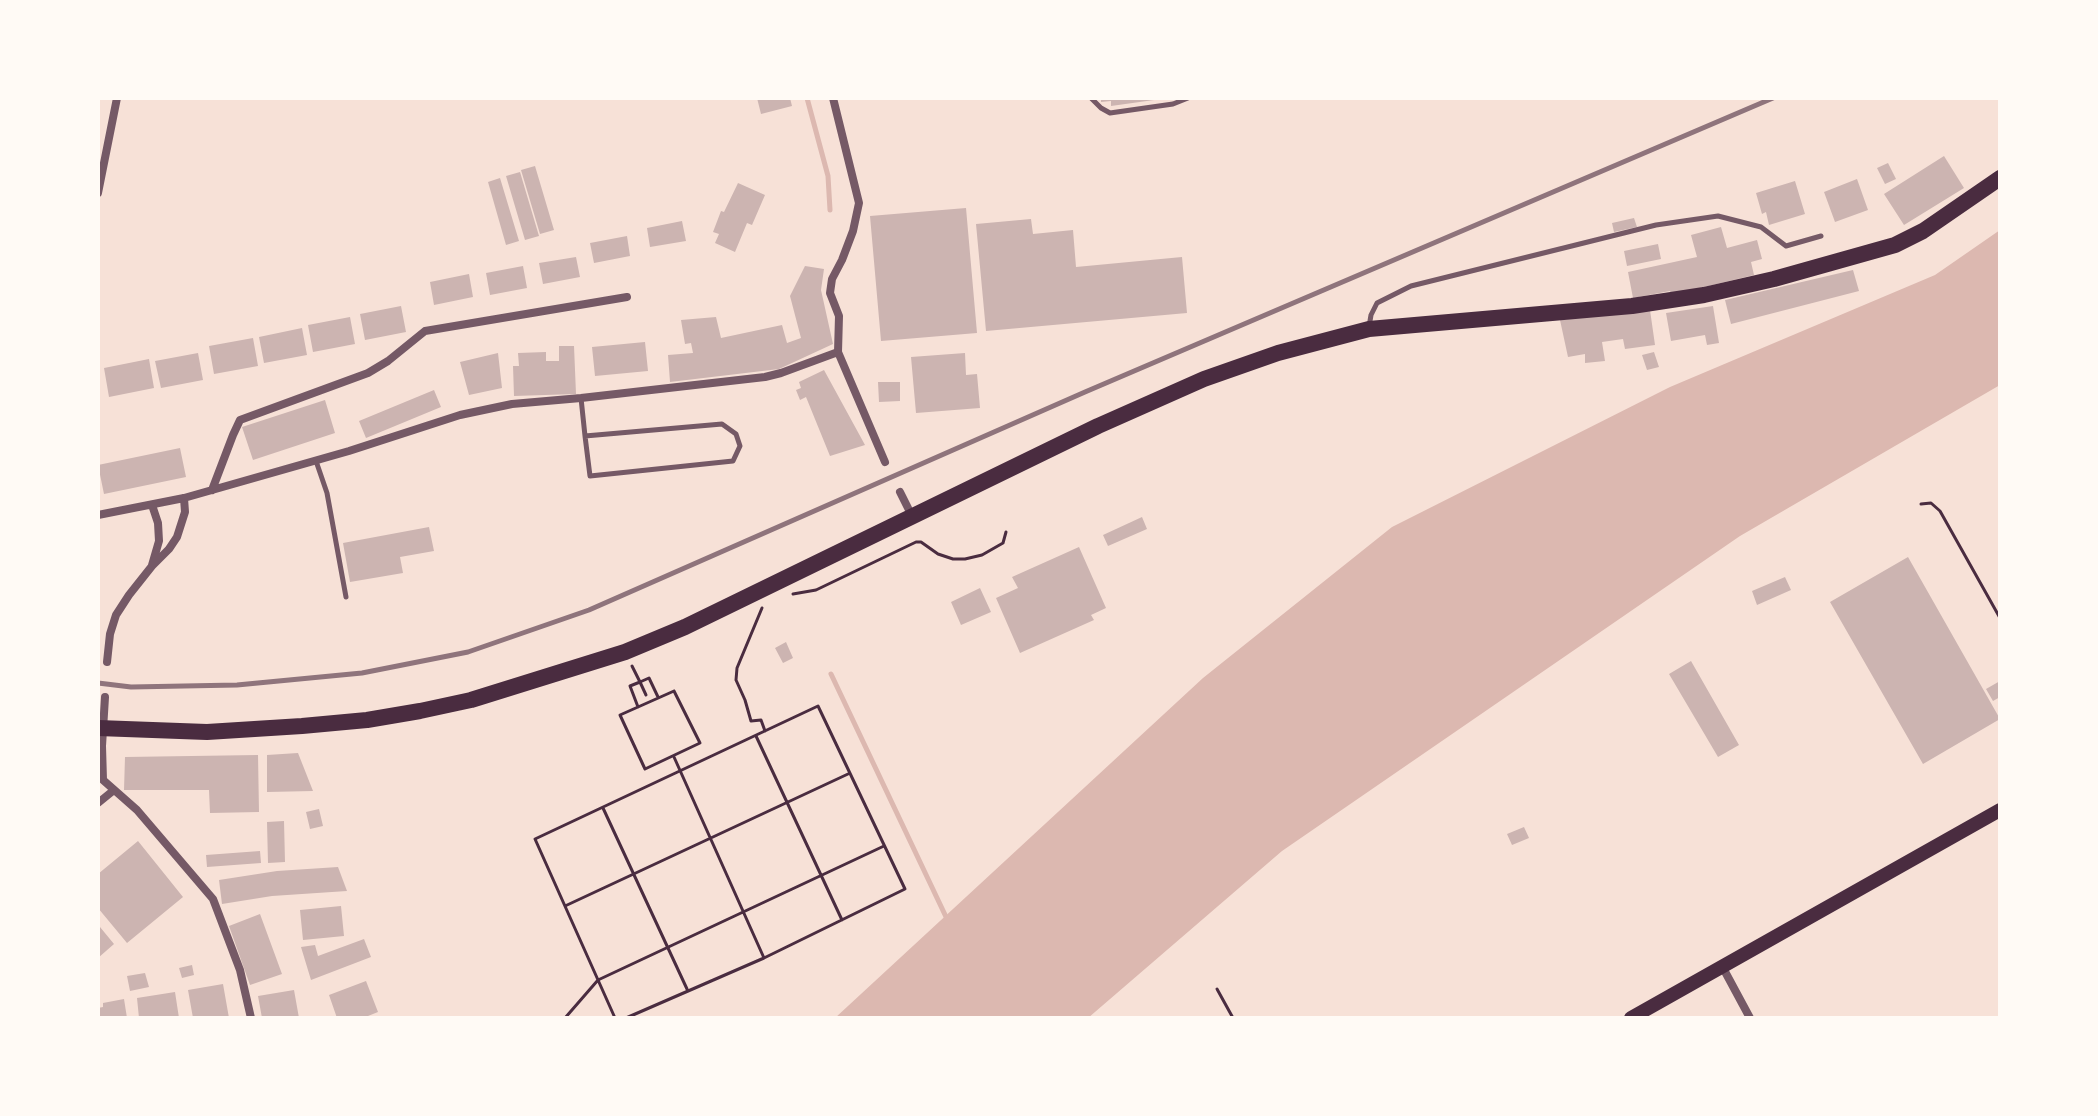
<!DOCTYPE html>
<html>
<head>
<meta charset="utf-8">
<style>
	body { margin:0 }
	#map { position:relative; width:2098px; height:1116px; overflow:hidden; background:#f7e1d7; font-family:Cabin,sans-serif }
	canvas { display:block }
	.frame { position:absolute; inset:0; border:100px solid #fffaf5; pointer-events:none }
</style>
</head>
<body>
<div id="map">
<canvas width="2098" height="1116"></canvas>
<div class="frame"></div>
</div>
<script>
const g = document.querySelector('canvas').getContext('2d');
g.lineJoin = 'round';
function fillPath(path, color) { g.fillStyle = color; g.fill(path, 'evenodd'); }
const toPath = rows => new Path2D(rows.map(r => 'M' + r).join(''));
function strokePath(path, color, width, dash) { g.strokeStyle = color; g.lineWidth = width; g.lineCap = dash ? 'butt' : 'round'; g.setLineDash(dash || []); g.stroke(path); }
fillPath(toPath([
	[2000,230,2000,385,1740,536,1282,851,1088,1018,835,1018,1203,678,1392,527,1670,387,1935,275]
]), '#dcb8b0');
strokePath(toPath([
	[807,98,828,176,830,210],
	[831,674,947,919]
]), '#dcb8b0', 5);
fillPath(toPath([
	[757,98,790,98,792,106,761,114],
	[1101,98,1154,98,1154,100,1111,106,1111,101,1101,102],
	[1944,156,1964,188,1904,225,1884,194],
	[1888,163,1896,179,1885,184,1877,168],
	[535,166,554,230,540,234,521,170],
	[520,172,539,236,525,240,506,176],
	[500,178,519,241,506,245,488,182],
	[1857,179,1868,210,1835,222,1824,192],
	[1795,181,1805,214,1769,225,1766,212,1762,214,1756,193],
	[738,183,765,195,752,225,747,223,735,252,715,243,719,234,713,232,721,211,724,212],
	[966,208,977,333,881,341,870,216],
	[1634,218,1637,227,1614,232,1612,223],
	[1031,219,1033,234,1073,230,1076,267,1182,257,1187,313,986,331,976,224],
	[682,221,686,241,650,247,647,228],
	[1721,227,1727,248,1757,240,1762,259,1751,262,1754,275,1671,295,1670,291,1633,298,1628,272,1697,257,1691,235],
	[627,236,630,256,594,263,590,243],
	[1658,244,1661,259,1627,266,1624,251],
	[576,257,580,277,543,284,539,263],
	[523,266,527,288,490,295,486,273],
	[805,266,824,269,821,290,833,344,779,369,670,382,668,355,693,353,691,343,685,344,681,320,716,317,721,338,782,325,787,343,801,338,790,296],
	[1853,270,1859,291,1731,324,1725,300],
	[469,274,473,297,434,305,430,282],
	[401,306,406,332,365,340,360,314],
	[1713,306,1719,343,1707,345,1705,335,1671,341,1666,313],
	[1650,310,1655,345,1625,349,1623,339,1602,342,1605,361,1585,363,1585,354,1568,357,1560,320],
	[350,317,355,344,313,352,308,325],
	[302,328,307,355,264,363,259,337],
	[253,338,258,366,214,374,209,346],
	[645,342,648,371,595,376,592,347],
	[559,346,574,346,576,394,514,396,513,366,519,366,518,353,546,352,546,361,559,361],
	[1654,352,1659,367,1647,370,1642,355],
	[198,353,203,380,161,388,155,361],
	[498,353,502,388,469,395,460,362],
	[965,353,966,375,977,374,980,408,916,413,911,357],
	[149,359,154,388,109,397,104,368],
	[824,370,865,445,830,456,806,397,800,400,796,390,801,388,799,382],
	[878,382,900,382,900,401,879,402],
	[434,390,441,407,366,438,359,421],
	[325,400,335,433,253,460,242,427],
	[180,448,186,477,104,494,98,465],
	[1142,517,1147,529,1108,546,1103,535],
	[429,527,434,551,400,557,403,573,350,582,343,543],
	[1079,547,1106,608,1091,615,1094,620,1020,653,996,598,1018,588,1012,577],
	[1908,557,2000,719,1923,764,1830,602],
	[1785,577,1791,590,1757,605,1752,591],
	[980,588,991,612,961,625,951,602],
	[786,642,793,658,783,663,775,648],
	[1691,661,1739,745,1718,757,1669,674],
	[2000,681,2000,697,1993,701,1986,689],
	[298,753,313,791,267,792,267,755],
	[258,755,259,812,210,813,209,790,124,790,125,757],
	[319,809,323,826,310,829,306,812],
	[284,821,285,862,268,863,267,822],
	[1524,827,1529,838,1512,845,1507,834],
	[138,841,183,897,127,943,98,908,98,874],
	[260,851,261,863,207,867,206,855],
	[338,867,347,891,272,896,222,904,219,880,277,871],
	[341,906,344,936,303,940,300,910],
	[260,914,282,974,250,985,229,926],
	[100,927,114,944,98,958,98,929],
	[364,939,371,957,311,980,301,947,315,945,318,956],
	[192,965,194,975,182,978,179,968],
	[145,973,149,987,130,991,127,976],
	[366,981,378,1012,363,1018,337,1018,329,995],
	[223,984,229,1018,193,1018,188,990],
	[294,990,299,1018,262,1018,258,996],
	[175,992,179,1018,139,1018,137,998],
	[124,999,127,1018,98,1018,98,1008,103,1007,103,1003]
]), '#ccb4b1');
strokePath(toPath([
	[1921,504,1931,503,1940,511,2000,618],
	[793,594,816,590,916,542,921,542,938,554,953,559,965,559,982,555,1003,543,1006,532],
	[762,608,737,668,736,680,745,700,751,721,761,720,765,731],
	[632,666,640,682,649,678,658,697],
	[674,691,700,743,645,769,620,715,674,691],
	[638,707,630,686,640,682,646,695],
	[756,736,842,920],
	[674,757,764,958],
	[603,808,687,989],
	[565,906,848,774],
	[1217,989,1233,1018],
	[565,1018,598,980,884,846],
	[615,1018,535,839,818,706,905,889,764,958,626,1018]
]), '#4a2c40', 3);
strokePath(toPath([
	[1091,98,1101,108,1110,113,1173,104,1188,98],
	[1369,327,1371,315,1377,303,1411,286,1656,225,1718,216,1761,227,1786,246,1821,236],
	[581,398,585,436,590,476,733,461,740,446,736,434,722,424,585,436],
	[316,461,327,493,346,597]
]), '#755966', 5);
strokePath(toPath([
	[833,98,859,203,853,231,842,260,832,279,830,293,839,316,838,352,885,462],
	[98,193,117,98],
	[212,490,233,435,240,420,368,373,388,361,425,331,627,297],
	[900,492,912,516],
	[98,515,184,498,349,451,460,415,512,404,581,398,765,377,781,373,838,352],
	[152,565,159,541,158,523,152,505],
	[107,662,110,634,116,615,129,595,152,566,169,549,177,537,185,512,184,498],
	[105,697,102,746,103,780,137,810,213,899,240,970,251,1018],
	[98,803,114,790],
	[1722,966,1750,1018]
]), '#755966', 8);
strokePath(toPath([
	[1631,1018,2000,810]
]), '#4a2c40', 14);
strokePath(toPath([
	[98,728,207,732,302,726,367,720,420,711,471,700,625,652,685,627,1098,426,1204,379,1278,353,1369,329,1632,306,1704,295,1774,279,1895,245,1923,231,2000,178]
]), '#4a2c40', 16);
strokePath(toPath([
	[98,683,131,687,237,685,362,673,468,652,589,610,1085,392,1773,98]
]), '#8f747c', 5);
</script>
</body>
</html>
